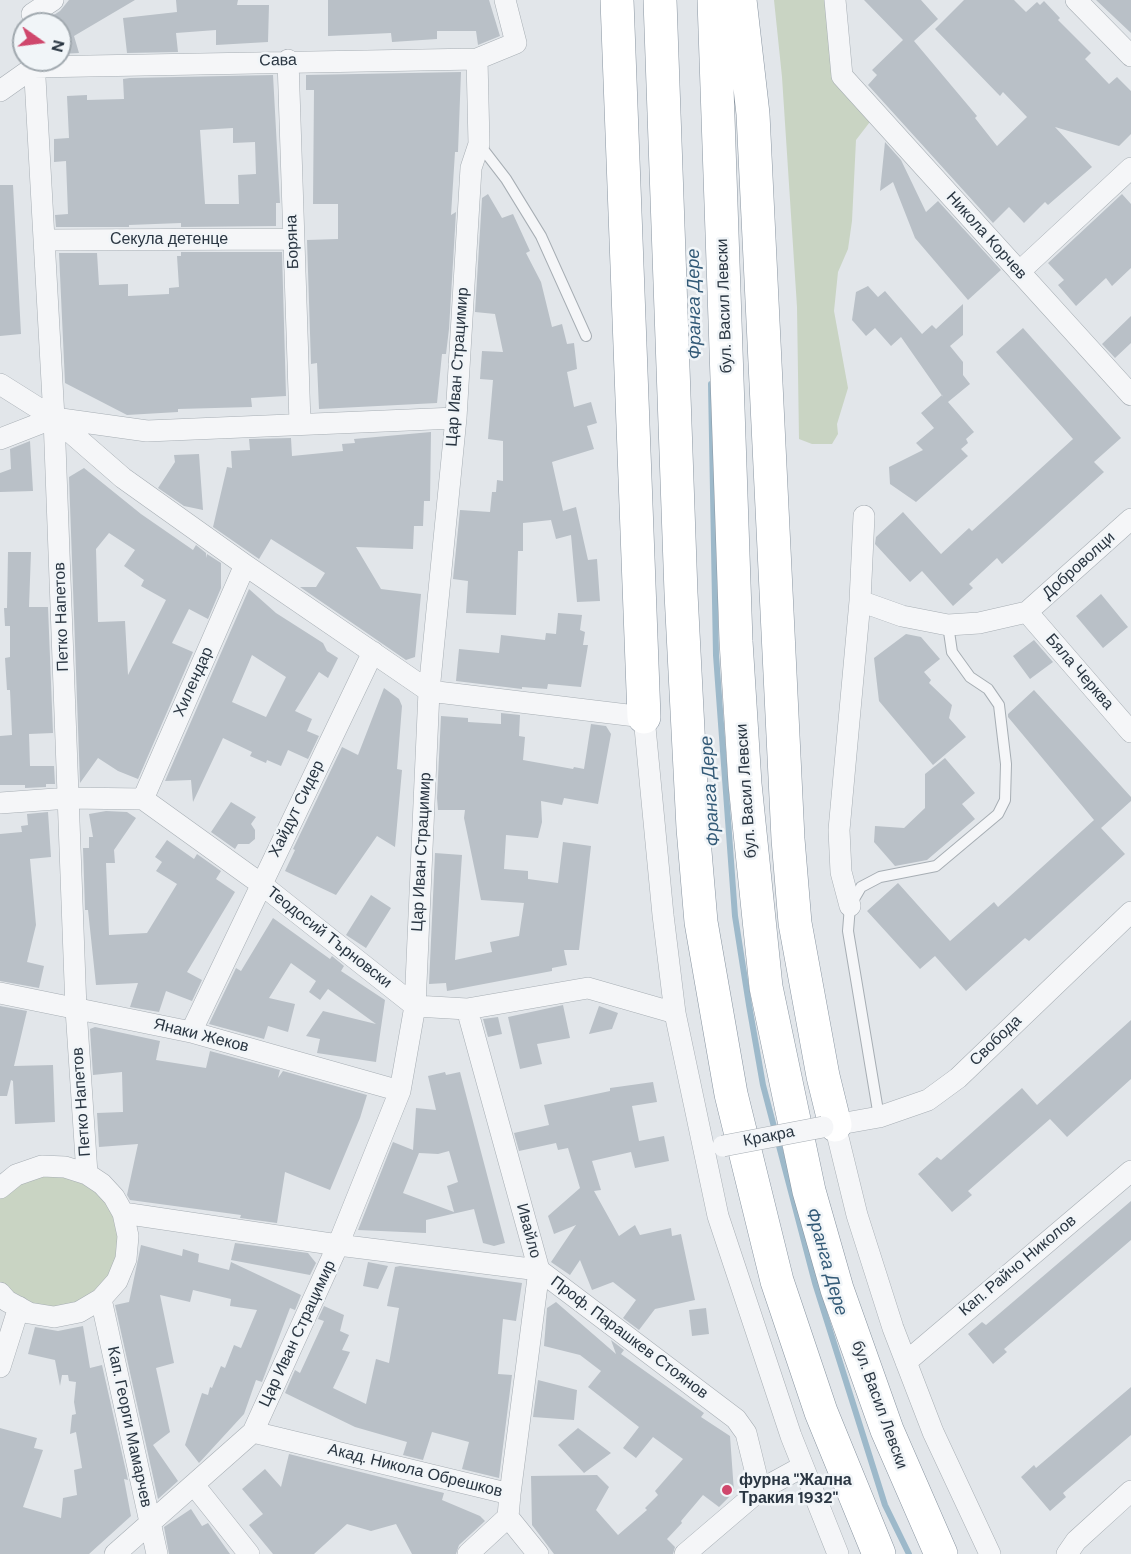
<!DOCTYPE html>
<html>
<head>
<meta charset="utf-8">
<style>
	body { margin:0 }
	#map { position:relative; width:1131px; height:1554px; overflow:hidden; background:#e2e6ea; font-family:"DM Sans",sans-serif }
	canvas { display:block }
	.north { position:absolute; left:12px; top:12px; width:60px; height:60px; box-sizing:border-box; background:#f1f5f8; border:2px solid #a1a9af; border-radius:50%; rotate:104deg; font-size:16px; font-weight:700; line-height:24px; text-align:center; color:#2a3642 }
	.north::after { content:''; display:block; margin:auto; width:21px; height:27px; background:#cf476c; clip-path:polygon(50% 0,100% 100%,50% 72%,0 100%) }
</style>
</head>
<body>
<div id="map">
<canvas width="1131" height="1554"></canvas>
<div class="north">N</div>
</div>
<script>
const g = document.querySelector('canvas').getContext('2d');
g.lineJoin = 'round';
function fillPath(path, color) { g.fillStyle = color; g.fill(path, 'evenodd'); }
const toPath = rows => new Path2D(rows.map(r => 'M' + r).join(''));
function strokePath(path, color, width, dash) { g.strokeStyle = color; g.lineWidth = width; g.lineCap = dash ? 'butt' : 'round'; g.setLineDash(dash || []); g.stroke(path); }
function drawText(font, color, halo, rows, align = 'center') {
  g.font = font + ' "DM Sans",sans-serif'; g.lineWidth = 5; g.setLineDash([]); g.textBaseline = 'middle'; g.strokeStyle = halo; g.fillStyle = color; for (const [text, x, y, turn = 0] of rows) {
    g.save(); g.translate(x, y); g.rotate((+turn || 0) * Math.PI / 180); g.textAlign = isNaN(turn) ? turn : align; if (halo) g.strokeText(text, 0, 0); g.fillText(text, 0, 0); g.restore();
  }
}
fillPath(toPath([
	[774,0,835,0,842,76,876,114,856,140,852,221,848,249,838,272,834,311,848,388,837,424,838,434,832,444,812,444,799,439,797,307,782,77],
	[65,1166,123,1213,117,1281,54,1317,0,1293,0,1188]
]), '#c9d4c3');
strokePath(toPath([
	[711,384,716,655,735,916,749,1005,763,1085,815,1283,885,1505,909,1554]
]), '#9db9ca', 6);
fillPath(toPath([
	[69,0,135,0,74,36,79,53,60,54,60,24,40,24,60,11],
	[176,0,238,0,237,5,269,5,268,42,216,45,216,30,176,33,178,52,127,53,123,18,177,12],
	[328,0,489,0,500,36,478,45,476,31,437,31,437,39,392,42,391,33,328,36],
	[864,0,921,0,938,19,914,41,977,116,975,118,997,146,1027,117,1003,92,1000,96,935,29,964,0,1014,0,1026,12,1037,2,1040,5,1044,1,1060,18,1058,20,1091,53,1085,59,1109,84,1117,77,1131,91,1131,134,1119,146,1055,127,1092,167,1048,205,1045,202,1024,223,1009,207,993,223,868,85,877,75,872,70,903,40],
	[1096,0,1131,0,1131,33],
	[461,72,458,152,455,152,451,215,456,212,449,329,446,354,442,354,437,403,319,409,317,363,311,364,307,240,338,239,338,204,313,204,314,90,306,90,306,75],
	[273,75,280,203,276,203,276,226,181,227,181,223,129,225,129,227,56,227,55,215,68,214,66,161,54,162,54,139,69,138,67,96,87,95,87,100,124,99,123,79,130,78],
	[233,128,233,143,255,142,256,174,238,175,239,204,205,204,200,130],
	[885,142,901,160,926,212,938,201,1001,270,968,300,915,238,893,182,880,191],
	[0,185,13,185,21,334,0,336],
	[488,194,502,218,513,214,530,251,526,253,541,282,552,327,562,324,567,344,574,343,577,369,567,372,574,407,591,402,597,423,587,426,594,449,552,462,563,511,576,507,588,560,597,559,600,601,577,602,571,535,556,539,551,520,523,523,523,551,518,551,516,615,466,613,468,581,453,579,460,510,490,512,492,492,496,492,497,480,503,481,503,441,488,439,493,380,480,379,482,351,503,352,495,314,475,312,482,198],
	[1122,194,1131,204,1131,268,1112,286,1106,278,1076,306,1058,285,1064,280,1048,263],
	[181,252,282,252,286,396,251,398,252,407,178,409,178,412,127,415,65,383,59,253,97,253,99,285,128,284,128,296,169,294,169,288,179,287,177,256,181,256],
	[868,286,878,297,885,291,922,334,932,325,936,329,963,304,963,335,950,346,963,362,963,375,970,384,948,402,974,432,966,439,968,443,961,449,968,456,916,502,890,484,889,467,923,450,916,443,934,428,921,413,942,395,943,397,901,337,891,346,875,328,866,336,852,320,856,292],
	[1131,316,1131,343,1115,358,1102,344],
	[1023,328,1121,438,1094,462,1104,472,1002,564,997,558,969,584,973,588,953,606,922,571,910,582,875,544,876,537,903,512,941,554,969,528,972,531,1073,439,996,352],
	[431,432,430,501,424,501,423,526,414,526,413,549,356,547,381,589,421,594,415,657,406,660,300,587,316,587,325,573,271,539,259,559,213,527,227,467,232,468,231,451,250,450,249,439,291,438,292,456,343,451,342,444,355,443,354,439],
	[30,441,33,491,0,492,0,473,11,469,10,449],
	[199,454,203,510,184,506,158,488,175,462,174,455],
	[84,468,141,514,193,550,196,545,206,553,206,558,207,554,221,563,221,588,208,619,189,609,172,643,193,652,138,779,118,771,98,758,80,783,69,477],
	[109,533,135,550,124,566,144,580,141,586,166,600,128,675,125,621,98,622,96,549],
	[8,552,31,552,29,607,48,607,53,733,29,734,30,766,54,766,55,784,46,784,46,787,25,788,25,785,0,785,0,736,12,735,10,690,7,690,5,658,10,657,10,626,5,626,4,608,7,608],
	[249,589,276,613,323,643,327,651,338,658,328,678,319,672,295,711,312,719,307,731,319,736,308,759,288,750,281,766,267,760,266,763,250,756,252,752,223,738,193,802,191,780,165,781],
	[252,655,286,677,266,717,232,702],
	[1101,594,1128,627,1103,648,1076,616],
	[558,613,582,615,580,630,585,632,583,645,588,645,581,687,548,684,547,689,522,687,522,689,456,681,459,649,499,653,501,635,545,640,546,633,556,634],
	[906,634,921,637,940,659,924,672,931,680,929,683,952,705,949,718,966,737,933,765,879,701,874,658],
	[1034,640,1053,662,1030,679,1013,656],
	[384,688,399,699,402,706,397,769,402,770,395,847,377,836,336,895,285,871,295,850,293,849,342,747,358,755],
	[1034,690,1131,797,1131,801,1101,828,1125,854,1029,941,1025,938,966,991,935,956,920,969,867,911,898,883,950,941,994,902,998,907,1094,820,1008,717,1008,714],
	[501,713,520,715,519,736,525,737,523,760,573,769,574,767,584,769,591,724,606,726,611,734,598,804,564,798,562,805,541,801,542,822,538,838,506,835,504,869,528,871,528,879,558,883,563,842,591,846,579,950,564,950,567,965,552,968,552,971,447,991,446,983,429,984,435,853,462,855,455,960,492,952,490,942,519,936,524,903,481,900,464,818,465,810,438,810,437,798,441,716,468,718,468,722,501,724],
	[945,758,975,793,962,804,975,819,927,860,895,866,874,842,875,826,904,828,925,808,925,774],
	[231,802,256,817,251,824,255,830,255,839,249,844,238,844,235,849,211,832],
	[106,811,127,812,136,818,114,850,115,863,106,863,109,935,147,933,177,884,156,871,162,862,155,857,167,840,194,859,197,854,221,871,216,879,235,892,187,972,202,980,192,1001,166,991,159,1012,130,1007,138,983,96,985,88,910,85,910,83,848,89,848,89,837,93,837,89,814],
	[48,812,51,857,30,859,36,925,27,962,44,966,39,988,0,981,0,834,22,832,21,826,28,825,27,814],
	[371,895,391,908,366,948,346,935],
	[273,918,330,959,332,956,344,966,341,971,385,1000,376,1062,317,1053,320,1039,306,1036,323,1011,376,1024,328,989,320,1000,309,992,316,981,291,963,269,998,295,1004,288,1032,268,1026,264,1039,209,1024,236,968,241,971],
	[563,1005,570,1038,537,1044,542,1064,520,1069,508,1017],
	[0,1006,27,1011,14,1066,53,1065,55,1122,15,1124,13,1081,11,1080,7,1096,0,1096],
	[599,1006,618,1013,612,1029,589,1034],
	[498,1017,502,1034,488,1037,483,1019],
	[1131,1020,1131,1079,1067,1137,1050,1119,968,1191,972,1195,952,1212,918,1174,937,1157,941,1160,1022,1088,1037,1105],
	[95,1027,160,1041,156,1060,206,1068,210,1051,280,1070,278,1078,283,1071,367,1095,360,1118,330,1190,285,1172,277,1223,240,1218,241,1215,130,1200,127,1195,138,1144,99,1147,97,1113,123,1112,122,1072,93,1075,90,1029],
	[445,1072,446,1075,460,1072,505,1243,494,1246,483,1243,474,1209,426,1220,426,1233,358,1230,393,1142,413,1150,416,1108,436,1110,428,1076],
	[449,1151,458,1182,447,1186,454,1212,403,1193,419,1153,438,1154],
	[653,1082,657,1102,632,1106,639,1141,664,1136,669,1161,635,1168,631,1152,592,1161,601,1190,594,1191,619,1236,635,1225,640,1235,671,1228,672,1236,681,1234,695,1300,655,1309,639,1330,623,1318,636,1300,613,1282,592,1290,580,1260,570,1275,551,1262,576,1225,554,1234,548,1216,580,1188,568,1148,558,1150,556,1143,519,1151,514,1133,549,1125,544,1105,610,1091,610,1088],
	[1131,1201,1131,1240,1004,1349,1007,1352,993,1364,968,1334,982,1322,986,1325],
	[235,1243,308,1253,316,1263,310,1275,231,1260],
	[141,1245,182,1256,183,1249,199,1254,198,1262,229,1270,231,1262,301,1295,295,1310,290,1308,262,1382,256,1380,244,1414,199,1463,185,1445,202,1393,208,1395,210,1387,212,1388,221,1366,225,1368,234,1345,241,1348,257,1310,230,1306,231,1299,193,1290,190,1302,160,1295,174,1363,156,1368,170,1432,153,1445,178,1481,158,1499,115,1305,129,1302],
	[368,1262,388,1266,378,1289,363,1286],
	[400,1266,522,1283,516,1321,503,1319,498,1374,512,1375,499,1478,462,1469,469,1442,432,1432,423,1460,403,1455,407,1442,355,1427,285,1393,295,1370,300,1373,324,1321,318,1319,324,1306,344,1315,340,1331,349,1335,342,1350,350,1352,333,1388,366,1404,376,1359,389,1363,399,1308,387,1306,395,1267],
	[556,1302,616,1354,611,1340,624,1350,621,1354,704,1413,701,1417,730,1436,734,1492,719,1507,703,1495,681,1521,682,1523,667,1539,675,1547,673,1554,554,1554,532,1525,531,1476,597,1475,609,1487,596,1510,618,1535,647,1510,645,1508,658,1495,655,1491,683,1459,653,1437,636,1458,623,1448,639,1427,588,1387,601,1371,580,1355,544,1346,547,1308],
	[706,1308,709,1334,692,1336,689,1310],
	[83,1326,90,1368,102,1365,128,1480,124,1479,131,1516,89,1554,0,1554,0,1428,37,1438,34,1448,43,1450,23,1507,61,1518,63,1498,77,1495,74,1470,82,1468,76,1432,70,1434,72,1415,76,1414,74,1402,76,1382,69,1381,68,1375,62,1375,60,1386,55,1360,28,1354,35,1327,58,1331],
	[538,1380,577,1390,574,1420,533,1417],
	[1131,1387,1131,1435,1063,1493,1066,1497,1050,1511,1021,1477,1034,1465,1036,1468],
	[578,1428,611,1453,584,1473,558,1445],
	[289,1454,444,1493,442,1500,480,1516,485,1521,459,1545,456,1554,412,1554,396,1524,371,1531,347,1524,314,1554,273,1554,249,1525,263,1514,242,1489,265,1469,281,1487],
	[191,1509,202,1526,208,1523,230,1554,169,1554,164,1527]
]), '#b9c0c7');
const service = toPath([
	[479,144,506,179,541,236,586,336],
	[879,1117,848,931,850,906,861,887,880,877,936,866,998,814,1005,800,1006,764,999,705,988,689,970,677,952,652,948,625]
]);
const minor = toPath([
	[835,0,842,76,1131,395],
	[1076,0,1131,56],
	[32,14,53,0],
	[34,60,54,418,76,1009,87,1174],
	[288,60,300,423],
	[0,91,34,67,477,59,516,43,505,0],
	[45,240,293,239],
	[1019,272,1131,168],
	[0,384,54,418,123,478,245,565,429,691,644,717,663,915,675,1013,718,1216,791,1436,838,1554],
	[0,439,54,418,147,431,456,418],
	[860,601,902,616,948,625,979,623,1027,612,1131,519],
	[1027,612,1131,732],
	[143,799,245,565],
	[0,803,69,798,143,799,261,884,415,1006,467,1009,588,988,675,1013],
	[850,906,841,872,839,830,860,601,864,516],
	[0,993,191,1032,400,1091],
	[467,1009,539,1270,510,1494],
	[191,1032,373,652],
	[835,1125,857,1215,893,1328,933,1432,990,1554],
	[823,1127,879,1117,928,1100,958,1078,1131,912],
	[0,1188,16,1175,42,1166,65,1167,87,1174,102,1184,114,1197,123,1213,128,1236,126,1259,117,1281,101,1299,79,1312,54,1317,29,1313,7,1301,0,1293],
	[123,1213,338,1245,539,1270,736,1419,746,1433,760,1490],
	[101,1299,157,1554],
	[906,1362,1131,1171],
	[0,1367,19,1307],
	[253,1432,510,1494,508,1517,538,1554],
	[194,1485,249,1554],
	[115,1554,253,1432,338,1245,400,1091,415,1006,429,691,456,418,471,168,479,144,477,59],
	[468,1554,508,1517],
	[685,1554,760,1490,802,1467],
	[1067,1554,1076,1541,1131,1491]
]);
const trunk = toPath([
	[617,0,644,717],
	[660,0,681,593,693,828,701,922,731,1094,777,1281,821,1412,879,1554],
	[714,0,736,641,745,784,766,987,809,1191,837,1289,887,1430,941,1554],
	[740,0,753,114,788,839,795,923,823,1076,835,1125]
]);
strokePath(service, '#a7aeb4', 12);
strokePath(minor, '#a7aeb4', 22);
strokePath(trunk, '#8995a1', 34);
strokePath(service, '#f5f6f8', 10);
strokePath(minor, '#f5f6f8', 21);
strokePath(trunk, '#fff', 33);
const minorBridge = toPath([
	[723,1146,823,1127]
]);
strokePath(minorBridge, '#a7aeb4', 22, []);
strokePath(minorBridge, '#f5f6f8', 21);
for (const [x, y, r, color] of [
	[727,1490,6,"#cf476c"]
]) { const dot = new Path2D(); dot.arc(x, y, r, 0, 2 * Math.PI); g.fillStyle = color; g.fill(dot); strokePath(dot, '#f1f5f8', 2); }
drawText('16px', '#2a3642', '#f1f5f8', [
	["Сава",278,61,-1],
	["Никола Корчев",986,236,48],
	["Секула детенце",169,240],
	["Боряна",293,242,-92],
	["бул. Васил Левски",725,306,-92],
	["Цар Иван Страцимир",458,367,-86],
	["Доброволци",1079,566,-42],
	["Петко Напетов",62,617,-92],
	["Бяла Черква",1079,672,49],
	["Хилендар",194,682,-66],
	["бул. Васил Левски",747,791,-94],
	["Хайдут Сидер",297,809,-64],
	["Цар Иван Страцимир",422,852,-87],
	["Теодосий Търновски",329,938,38],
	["Янаки Жеков",201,1036,14],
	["Свобода",996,1041,-44],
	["Петко Напетов",82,1102,-94],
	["Кракра",769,1137,-11],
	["Ивайло",528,1231,75],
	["Кап. Райчо Николов",1018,1266,-40],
	["Цар Иван Страцимир",298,1334,-65],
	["Проф. Парашкев Стоянов",629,1338,37],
	["бул. Васил Левски",879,1405,70],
	["Кап. Георги Мамарчев",129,1427,78],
	["Акад. Никола Обрешков",415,1471,14]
]);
drawText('bold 16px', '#2a3642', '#f1f5f8', [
	["фурна \"Жална",739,1481],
	["Тракия 1932\"",739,1499]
], 'left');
drawText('italic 18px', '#335a77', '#f1f5f8', [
	["Франга Дере",695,304,-91],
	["Франга Дере",711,791,-94],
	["Франга Дере",826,1262,74]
]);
</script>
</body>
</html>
